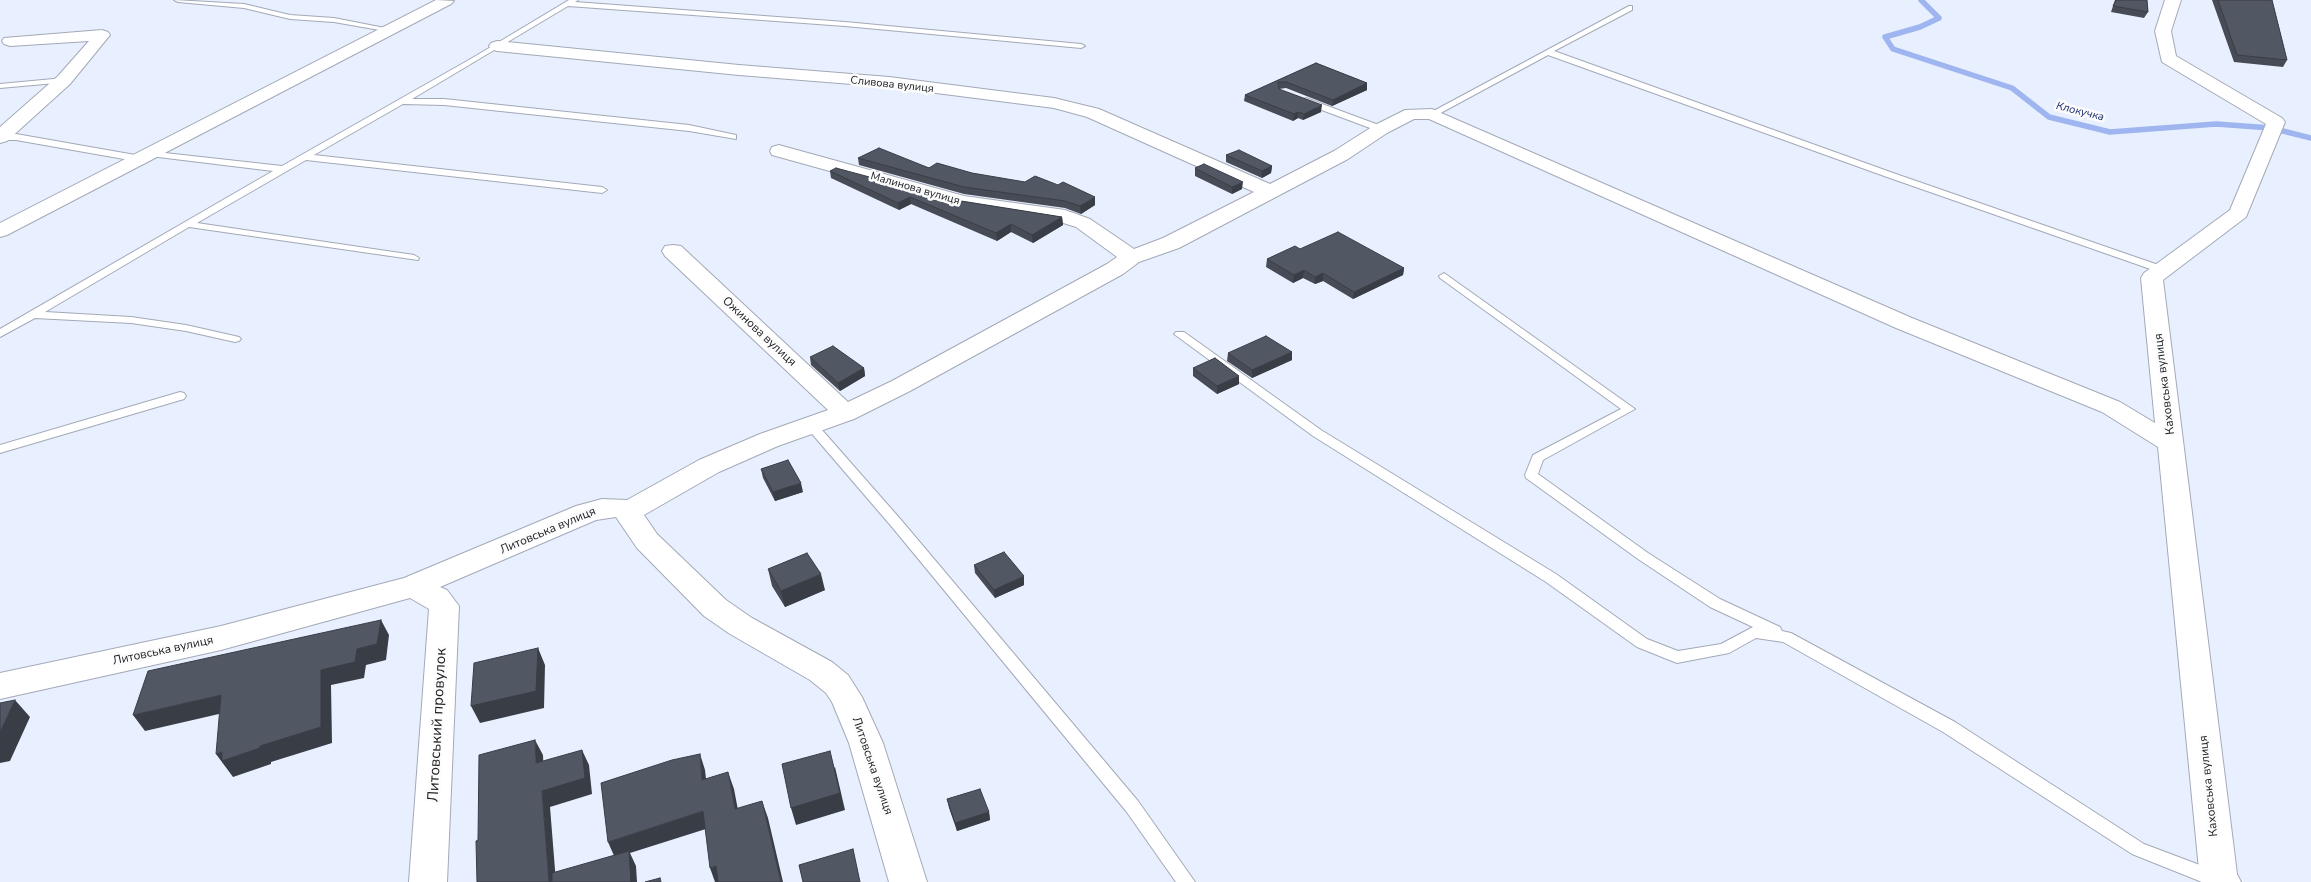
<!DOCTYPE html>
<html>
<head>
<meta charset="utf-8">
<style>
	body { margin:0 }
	canvas { display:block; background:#e8effe }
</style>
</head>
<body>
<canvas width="2311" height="882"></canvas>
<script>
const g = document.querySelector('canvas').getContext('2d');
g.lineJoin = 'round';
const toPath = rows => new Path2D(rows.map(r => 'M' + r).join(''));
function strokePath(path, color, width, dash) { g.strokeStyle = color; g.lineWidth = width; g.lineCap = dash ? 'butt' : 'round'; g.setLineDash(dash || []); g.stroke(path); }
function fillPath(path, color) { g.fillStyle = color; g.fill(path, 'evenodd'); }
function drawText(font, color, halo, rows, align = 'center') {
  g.font = font + ' "Nunito Sans",sans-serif'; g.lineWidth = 5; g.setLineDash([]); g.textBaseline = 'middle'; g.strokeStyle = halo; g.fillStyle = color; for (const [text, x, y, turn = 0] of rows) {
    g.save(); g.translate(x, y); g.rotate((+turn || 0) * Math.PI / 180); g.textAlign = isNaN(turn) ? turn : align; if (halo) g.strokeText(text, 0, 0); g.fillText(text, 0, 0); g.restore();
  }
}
strokePath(toPath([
	[1921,0,1939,18,1920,27,1885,37,1893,49,2012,88,2049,117,2110,132,2216,124,2271,128,2311,138]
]), '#9eb5ef', 5.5);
const service = toPath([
	[174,0,244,4,290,15,334,18,395,30,391,32,334,22,290,19,244,8,178,2,174,0],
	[569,0,578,0,575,2,845,22,1081,44,1085,46,1081,48,845,26,568,6,412,99,444,99,689,125,736,135,736,139,689,131,444,105,403,104,314,155,602,187,607,190,602,193,306,160,197,223,414,255,419,258,418,260,189,227,45,312,131,317,186,325,239,337,241,339,239,341,235,342,186,331,131,323,35,318,0,337,0,329,273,171,150,156,145,153,147,151,282,166,474,57,569,0],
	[1629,6,1632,6,1632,10,1554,51,1893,173,2167,268,2168,270,2163,273,2159,272,1887,177,1548,55,1435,116,1428,114,1629,6],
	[64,78,67,78,67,82,0,88,0,84,64,78],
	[1306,98,1384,127,1385,129,1378,131,1303,103,1302,101,1306,98],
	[0,134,16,134,141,156,146,159,141,162,16,140,0,140,0,134],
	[1444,273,1635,409,1543,460,1538,474,1648,553,1720,599,1780,627,1782,631,1791,633,1955,722,2144,844,2221,873,2224,879,2223,882,2202,882,2132,854,1943,732,1783,642,1756,638,1729,653,1677,663,1637,647,1546,582,1313,436,1174,334,1176,332,1184,332,1321,430,1556,574,1647,639,1678,651,1721,644,1753,627,1710,607,1638,559,1526,478,1525,475,1533,455,1621,409,1440,278,1439,276,1444,273],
	[180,392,184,393,186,396,184,399,0,453,0,445,180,392],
	[811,421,815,422,902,521,1138,801,1195,882,1176,882,1126,811,892,527,807,428,805,425,807,422,811,421]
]);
const minor = toPath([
	[436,0,454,1,451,4,7,235,0,237,0,223,436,0],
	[2165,0,2181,0,2171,31,2176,56,2282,118,2285,122,2246,217,2163,280,2237,874,2241,882,2201,882,2200,880,2158,447,2102,412,1896,328,1429,119,1414,119,1387,133,1348,159,1179,248,1139,262,1123,274,910,391,854,419,778,446,719,472,644,515,657,534,726,600,752,618,832,662,848,675,862,697,883,743,927,882,889,882,849,743,832,702,826,693,810,680,730,634,704,616,637,548,616,517,596,520,440,587,447,590,459,606,447,882,409,882,429,609,410,598,221,650,0,699,0,673,221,626,404,578,576,506,602,499,627,500,699,460,760,434,828,410,665,256,662,251,665,246,673,245,681,246,848,402,892,381,1107,264,1117,257,1076,227,1054,220,956,206,772,155,770,151,772,147,779,145,786,147,964,196,1065,210,1090,219,1134,249,1163,238,1254,192,1087,117,1054,108,889,87,739,75,497,51,491,49,489,46,491,43,497,41,739,65,889,77,1054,98,1099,109,1270,184,1334,151,1375,125,1405,110,1432,109,1912,318,2120,402,2155,423,2141,278,2144,273,2230,210,2266,124,2162,62,2155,31,2165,0],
	[102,30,108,32,110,35,70,84,7,141,0,143,0,127,58,76,89,41,10,46,4,44,2,41,4,38,102,30]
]);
strokePath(service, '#a3a9b7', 2);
strokePath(minor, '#a3a9b7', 2);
fillPath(service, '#fff');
fillPath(minor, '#fff');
fillPath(toPath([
	[2115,0,2147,0,2148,12,2144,18,2111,12],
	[2212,0,2272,0,2287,60,2283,67,2234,62],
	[1316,63,1367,83,1367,90,1332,106,1286,88,1279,89,1321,112,1303,120,1298,118,1293,121,1244,101,1245,95],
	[1226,155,1272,166,1271,173,1262,178,1226,162],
	[858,158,972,173,1095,205,1081,214,1065,208,964,194,859,165],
	[1195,168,1242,189,1232,194,1195,176],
	[830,171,955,200,1062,217,1063,225,1033,243,1011,232,997,241,911,204,899,210,831,178],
	[1300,249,1404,268,1403,275,1353,299,1323,281,1315,284,1303,278,1293,283,1266,267,1267,259],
	[1292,352,1292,360,1252,378,1227,361,1228,353],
	[810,357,864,368,865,376,840,391,811,365],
	[1193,368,1239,384,1217,394,1193,376],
	[761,469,803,492,775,501,763,478],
	[974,565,1024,585,995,598,975,573],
	[768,569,825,590,785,607,772,586],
	[947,799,989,812,990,820,957,831,949,808]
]), '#474b56');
fillPath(toPath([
	[1367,83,1367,90,1332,106,1333,100],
	[1322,105,1321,112,1303,120,1304,114],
	[1298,112,1298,118,1293,121,1294,114],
	[1272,166,1271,173,1262,178,1262,171],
	[1243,182,1242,189,1232,194,1232,187],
	[910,197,911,204,899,210,898,203],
	[1095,197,1095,205,1081,214,1080,206],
	[1062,217,1063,225,1033,243,1032,235],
	[1011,224,1011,232,997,241,996,233],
	[1404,268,1403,275,1353,299,1354,292],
	[1304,270,1303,278,1293,283,1294,275],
	[1323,273,1323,281,1315,284,1315,277],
	[1292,352,1292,360,1252,378,1252,370],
	[864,368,865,376,840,391,838,383],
	[1239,376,1239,384,1217,394,1217,386],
	[801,483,803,492,775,501,773,492],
	[821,574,825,590,785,607,781,591],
	[1024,576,1024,585,995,598,994,590],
	[381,620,389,635,386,660,366,665,364,678,331,685,332,743,271,762,271,764,233,777,216,754,222,752,260,746,321,670,357,649],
	[538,648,545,665,544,708,480,723,471,706],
	[221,695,232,711,145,731,133,715],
	[15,700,30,717,10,761,0,763,0,732],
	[535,740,543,755,544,779,536,763],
	[582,750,589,765,592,794,550,807,556,882,549,882,542,791],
	[700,754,705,770,708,797,702,780],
	[835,767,845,810,796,825,791,808],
	[728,772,734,789,741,826,735,809],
	[762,801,768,818,783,882,781,882],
	[703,811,709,828,630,853,636,866,637,882,631,882,615,858,608,842],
	[989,812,990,820,957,831,955,823],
	[716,866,722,882,715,882,710,868]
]), '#393d46');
const building = toPath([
	[2116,0,2147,0,2148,12,2113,6,2116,0],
	[2218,0,2272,0,2287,60,2237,55,2218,0],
	[1316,63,1367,83,1333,100,1286,82,1278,82,1279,89,1322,105,1304,114,1298,112,1294,114,1245,95,1316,63],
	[879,148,929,168,937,163,972,173,1025,182,1035,176,1058,185,1063,182,1095,197,1080,206,1065,201,964,187,858,158,879,148],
	[1239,150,1272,166,1262,171,1226,155,1239,150],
	[1204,164,1243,182,1232,187,1195,168,1204,164],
	[836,168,955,200,1062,217,1032,235,1011,224,996,233,910,197,898,203,830,171,836,168],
	[1338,232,1404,268,1354,292,1323,273,1315,277,1304,270,1294,275,1267,259,1295,246,1300,249,1338,232],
	[1266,336,1292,352,1252,370,1228,353,1266,336],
	[833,346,864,368,838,383,810,357,833,346],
	[1215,358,1239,376,1217,386,1193,368,1215,358],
	[788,460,801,483,773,492,761,469,788,460],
	[1004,552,1024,576,994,590,974,565,1004,552],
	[807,553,821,574,781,591,768,569,807,553],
	[381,620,377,644,357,649,355,662,321,670,321,727,260,746,260,748,222,761,222,752,216,754,221,695,133,715,148,671,381,620],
	[538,648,536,691,471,706,474,663,538,648],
	[15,700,0,732,0,703,15,700],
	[535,740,536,763,582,750,585,778,542,791,549,882,477,882,476,841,478,840,479,755,535,740],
	[830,751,840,793,791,808,782,764,830,751],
	[700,754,702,780,728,772,735,809,762,801,781,882,718,882,716,866,710,868,703,811,608,842,601,783,672,760,700,754],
	[980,789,989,812,955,823,947,799,980,789],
	[853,849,860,882,803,882,799,865,853,849],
	[629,851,631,882,552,882,552,873,629,851],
	[660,878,661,882,645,882,660,878]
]);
fillPath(building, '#525764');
strokePath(building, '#393d46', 1);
drawText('11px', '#181a1f', '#fcfcfc', [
	["Сливова вулиця",892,85,6],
	["Малинова вулиця",915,189,16]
]);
drawText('italic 11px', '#17296b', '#fcfcfc', [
	["Клокучка",2080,112,14]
]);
drawText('12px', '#181a1f', '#fcfcfc', [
	["Ожинова вулиця",759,332,43],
	["Каховська вулиця",2165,384,-97],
	["Литовська вулиця",548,531,-23],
	["Литовська вулиця",163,651,-12],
	["Литовська вулиця",872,766,71],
	["Каховська вулиця",2209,786,-96]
]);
drawText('15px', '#181a1f', '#fcfcfc', [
	["Литовський провулок",438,725,-87]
]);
</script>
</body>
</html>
